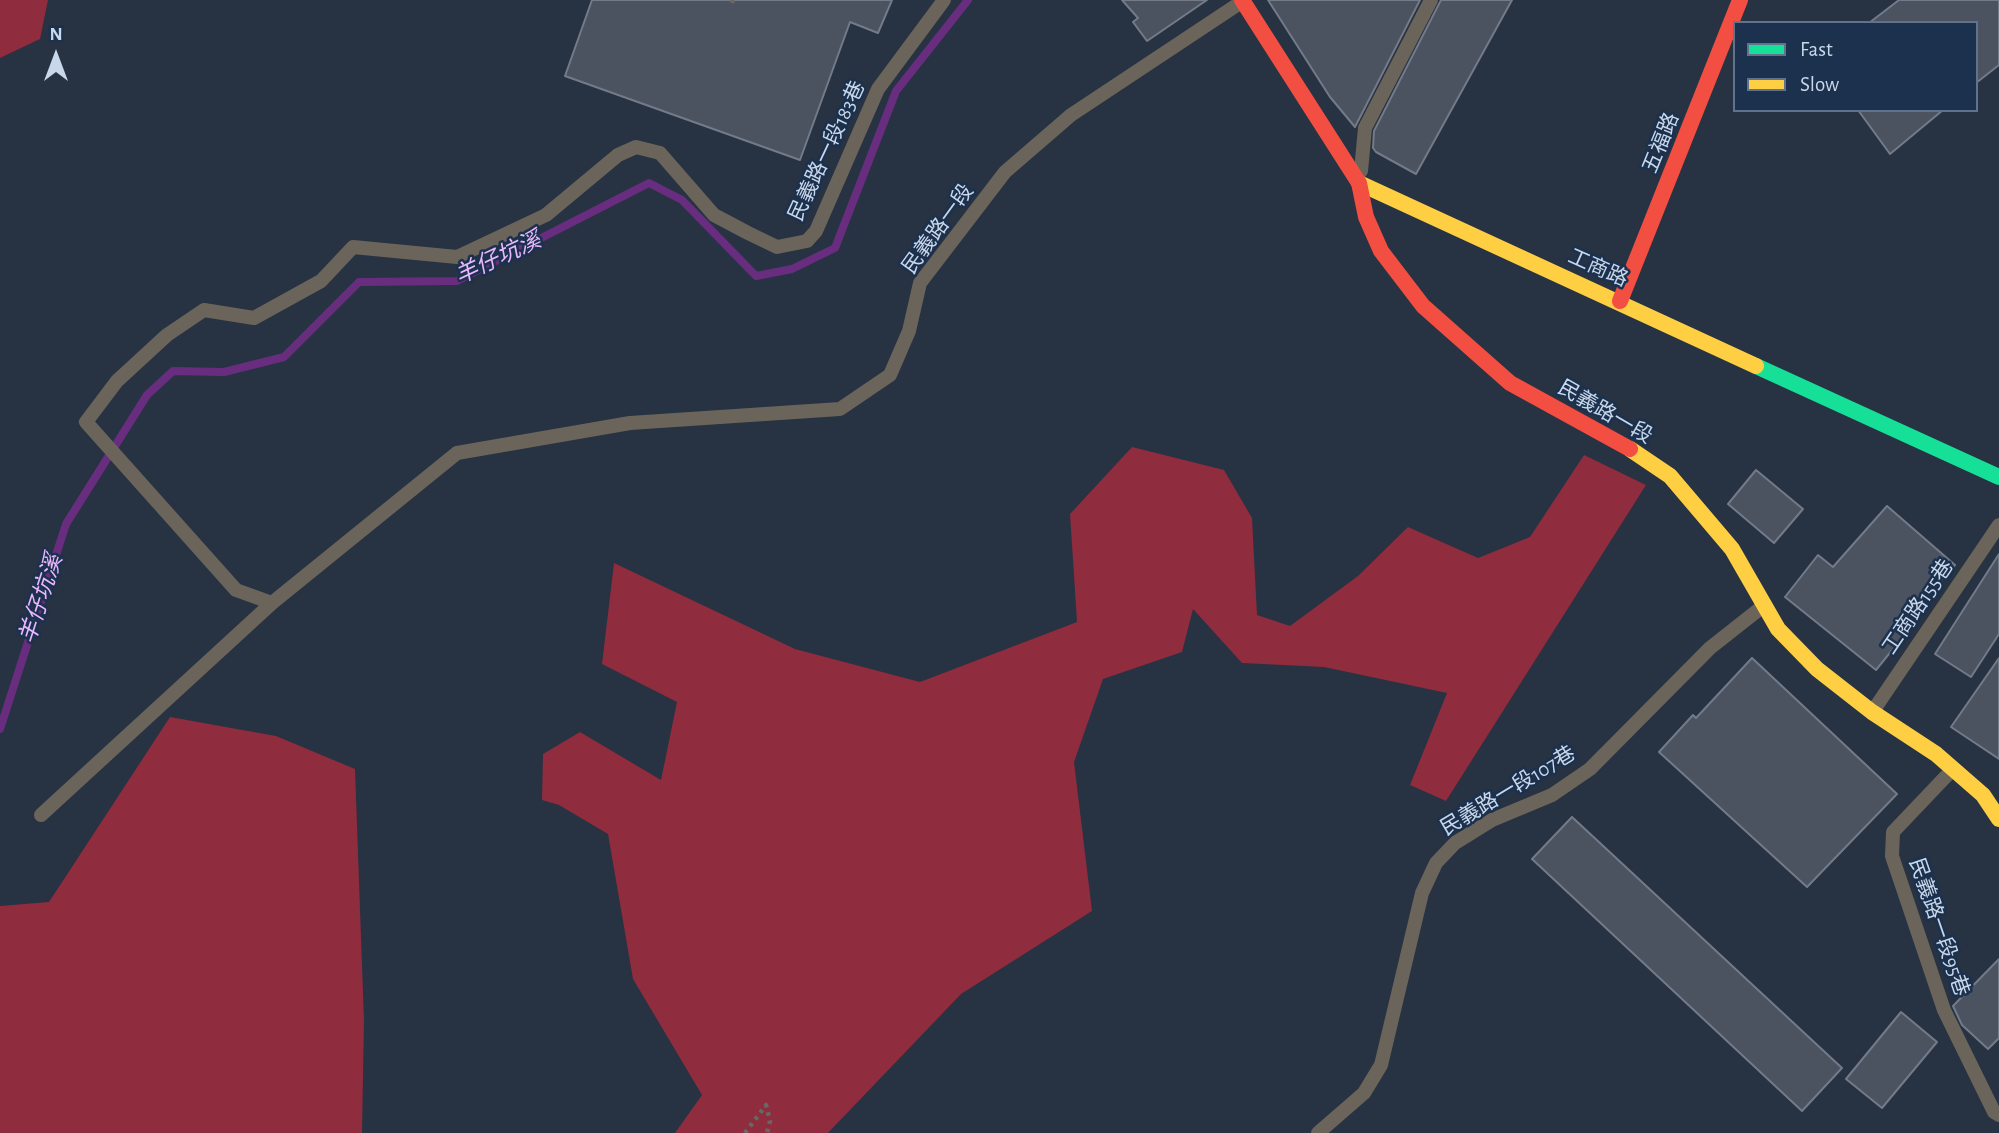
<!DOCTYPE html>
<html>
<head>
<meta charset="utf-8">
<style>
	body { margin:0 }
	#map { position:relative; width:1999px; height:1133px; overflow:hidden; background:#273242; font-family:"Alegreya Sans",sans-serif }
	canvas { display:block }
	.legend { position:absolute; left:1733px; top:21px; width:245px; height:91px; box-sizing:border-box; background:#1b314e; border:2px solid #61738c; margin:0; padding:9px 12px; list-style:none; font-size:21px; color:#c9d7ea }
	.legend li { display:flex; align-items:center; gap:14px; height:35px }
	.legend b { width:35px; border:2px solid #61738c }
	.north { position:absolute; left:21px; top:21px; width:70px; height:70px; -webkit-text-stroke:5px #1b314e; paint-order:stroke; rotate:0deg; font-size:19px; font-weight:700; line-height:28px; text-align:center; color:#c9d7ea }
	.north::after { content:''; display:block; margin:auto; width:24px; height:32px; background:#c9d7ea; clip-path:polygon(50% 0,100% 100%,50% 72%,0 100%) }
</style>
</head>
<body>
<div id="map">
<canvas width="1999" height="1133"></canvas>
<ul class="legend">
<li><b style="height:9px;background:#16e098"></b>Fast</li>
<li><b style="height:9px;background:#ffcf43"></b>Slow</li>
</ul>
<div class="north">N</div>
</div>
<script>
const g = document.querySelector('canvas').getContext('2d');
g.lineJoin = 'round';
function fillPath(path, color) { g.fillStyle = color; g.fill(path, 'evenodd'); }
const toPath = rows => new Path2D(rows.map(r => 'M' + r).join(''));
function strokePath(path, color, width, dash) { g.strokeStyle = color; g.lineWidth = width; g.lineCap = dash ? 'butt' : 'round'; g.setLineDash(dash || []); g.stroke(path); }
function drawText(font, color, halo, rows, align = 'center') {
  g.font = font + ' "Alegreya Sans","Noto Sans TC",sans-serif'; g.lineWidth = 5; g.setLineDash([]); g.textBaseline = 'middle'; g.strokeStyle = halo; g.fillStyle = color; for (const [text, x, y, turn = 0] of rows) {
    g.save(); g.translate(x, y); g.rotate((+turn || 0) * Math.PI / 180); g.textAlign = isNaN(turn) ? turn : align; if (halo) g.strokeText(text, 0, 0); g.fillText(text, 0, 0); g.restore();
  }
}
fillPath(toPath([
	[0,0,48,0,40,39,0,58],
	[1132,447,1224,470,1252,518,1257,615,1290,626,1358,576,1408,527,1478,558,1530,537,1584,455,1646,485,1446,801,1410,785,1447,693,1324,667,1242,663,1193,609,1182,652,1103,679,1074,762,1092,911,961,994,828,1133,675,1133,702,1095,633,979,608,834,559,805,542,800,543,754,580,732,661,780,677,702,602,664,614,563,795,649,920,682,1077,622,1070,514],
	[170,717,276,736,355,769,364,1021,362,1133,0,1133,0,906,49,902]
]), '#8f2c3e');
strokePath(toPath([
	[0,729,66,524,147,395,173,371,224,372,284,357,359,282,457,281,649,183,682,200,756,276,792,269,835,248,896,91,968,0]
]), '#692d80', 8);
const building = toPath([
	[592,0,892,0,878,33,850,22,800,160,565,76,592,0],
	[1122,0,1207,0,1147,41,1133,22,1138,18,1122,0],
	[1268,0,1420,0,1355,127,1330,97,1268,0],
	[1441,0,1512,0,1416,174,1376,152,1373,148,1374,131,1441,0],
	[1899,0,1999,0,1999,65,1976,83,1976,23,1869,23,1899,0],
	[1858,110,1943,110,1890,154,1858,110],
	[1756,470,1803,509,1774,543,1728,504,1756,470],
	[1887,506,1955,565,1903,623,1910,628,1876,670,1785,597,1818,555,1833,567,1887,506],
	[1999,554,1999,634,1971,677,1935,654,1999,554],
	[1752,658,1897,794,1807,887,1659,752,1693,715,1696,718,1752,658],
	[1999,658,1999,759,1951,727,1999,658],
	[1572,817,1842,1068,1802,1111,1532,859,1572,817],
	[1999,959,1999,1038,1988,1049,1962,1025,1953,1006,1999,959],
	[1901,1012,1937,1042,1882,1108,1846,1079,1901,1012]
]);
fillPath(building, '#4b5260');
strokePath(building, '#737a88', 2);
strokePath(toPath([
	[732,3,733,0],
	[745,1133,766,1105,770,1121,767,1133]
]), '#696866', 4.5, [3.5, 5]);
strokePath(toPath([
	[1361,171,1365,128,1431,0],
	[272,603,236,590,86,422,117,381,167,335,204,310,254,318,321,281,353,247,457,257,546,215,618,155,636,147,660,153,714,215,748,233,777,247,807,241,816,231,878,89,944,0],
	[1873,711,1999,525],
	[1952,770,1893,832,1892,856,1944,1010,1994,1112,1999,1115],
	[41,815,272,603,457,453,630,423,840,409,890,375,909,331,920,283,1005,172,1071,115,1243,1],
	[1318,1133,1364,1093,1381,1065,1422,893,1436,863,1455,843,1492,820,1552,795,1590,769,1710,648,1762,607]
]), '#6b645b', 14);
strokePath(toPath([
	[1756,366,1999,477]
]), '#16e098', 16);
strokePath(toPath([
	[1359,183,1756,366],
	[1630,449,1670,476,1732,549,1778,629,1817,669,1872,712,1936,754,1983,795,1999,819]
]), '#ffcf43', 16);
strokePath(toPath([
	[1242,0,1359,183,1366,217,1381,251,1423,306,1510,383,1630,449],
	[1620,301,1740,0]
]), '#f24e42', 16);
drawText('21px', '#c9d7ea', '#1b314e', [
	["五福路",1661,143,-68],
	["民義路一段183巷",827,151,-65],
	["民義路一段",938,229,-54],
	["工商路",1598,268,24],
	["民義路一段",1605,412,30],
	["工商路155巷",1918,607,-56],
	["民義路一段107巷",1508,791,-31],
	["民義路一段95巷",1939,927,71]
]);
drawText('italic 23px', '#eab7fd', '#1b314e', [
	["羊仔坑溪",498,258,-25],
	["羊仔坑溪",41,599,-72]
]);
</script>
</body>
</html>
